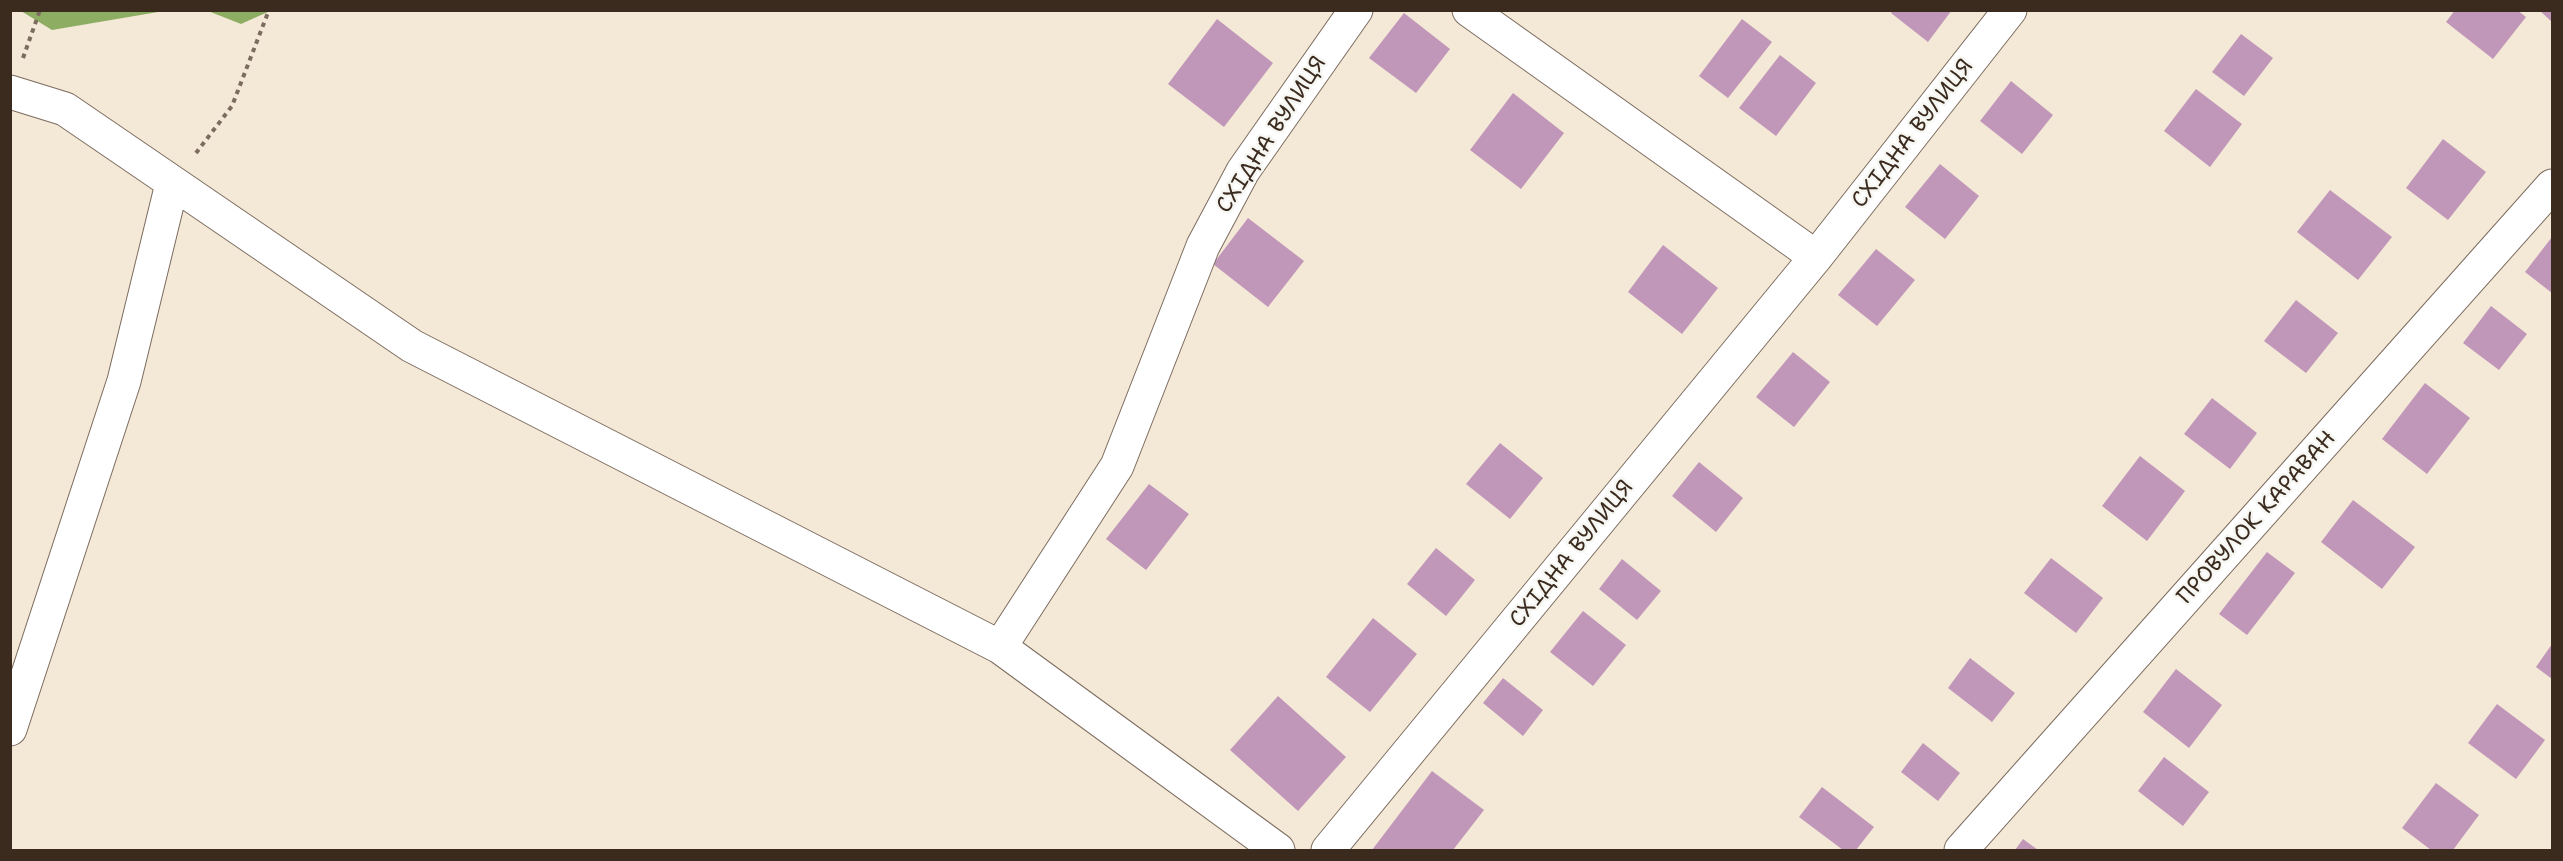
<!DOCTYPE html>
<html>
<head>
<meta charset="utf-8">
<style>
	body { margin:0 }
	#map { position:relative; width:2563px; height:861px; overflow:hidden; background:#f4e8d7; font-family:"Shantell Sans",sans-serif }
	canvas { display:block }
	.frame { position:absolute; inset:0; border:12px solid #3b2a1e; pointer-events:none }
</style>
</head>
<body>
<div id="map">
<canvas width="2563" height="861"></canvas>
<div class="frame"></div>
</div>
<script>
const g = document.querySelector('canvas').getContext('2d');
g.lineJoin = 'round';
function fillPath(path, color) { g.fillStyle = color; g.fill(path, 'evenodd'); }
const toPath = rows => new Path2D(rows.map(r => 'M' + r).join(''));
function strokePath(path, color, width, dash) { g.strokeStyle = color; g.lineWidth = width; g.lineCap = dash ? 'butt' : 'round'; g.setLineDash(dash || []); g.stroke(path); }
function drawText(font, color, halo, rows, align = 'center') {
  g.font = font + ' "Shantell Sans",sans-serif'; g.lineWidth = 5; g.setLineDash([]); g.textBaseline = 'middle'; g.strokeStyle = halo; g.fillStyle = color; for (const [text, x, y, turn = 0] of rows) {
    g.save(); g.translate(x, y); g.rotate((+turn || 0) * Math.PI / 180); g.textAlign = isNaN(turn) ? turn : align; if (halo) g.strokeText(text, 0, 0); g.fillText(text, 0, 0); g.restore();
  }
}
fillPath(toPath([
	[21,11,164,11,52,30],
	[208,11,270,11,241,24]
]), '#8dae62');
fillPath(toPath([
	[1893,10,1952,10,1928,42,1891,13],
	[2455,10,2517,10,2526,17,2493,59,2446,22],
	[2539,10,2552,10,2552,22],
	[1404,13,1450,49,1416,93,1369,58],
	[1217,19,1273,63,1224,127,1168,84],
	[1742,19,1772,42,1728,98,1699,76],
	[2241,34,2273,58,2244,96,2212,72],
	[1780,55,1816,83,1776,136,1739,108],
	[2011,81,2053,115,2022,154,1980,121],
	[2196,89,2242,124,2210,167,2164,131],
	[1513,93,1564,133,1521,189,1470,150],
	[2443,139,2486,172,2448,220,2406,188],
	[1940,164,1979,196,1945,239,1905,207],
	[2330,190,2392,237,2358,280,2297,232],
	[1248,218,1304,261,1268,307,1213,264],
	[2552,237,2552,293,2525,272],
	[1663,245,1718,288,1682,334,1628,292],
	[1876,249,1915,280,1877,326,1838,295],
	[2296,300,2338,333,2306,373,2264,341],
	[2491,306,2527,334,2499,370,2463,343],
	[1793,352,1830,382,1794,427,1756,397],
	[2425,383,2470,418,2427,474,2382,439],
	[2212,398,2257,433,2230,469,2184,434],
	[1500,443,1543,478,1510,519,1466,484],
	[2140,456,2185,491,2147,541,2102,506],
	[1699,462,1743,498,1716,532,1672,496],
	[1149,484,1189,514,1146,570,1106,539],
	[2353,500,2415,547,2382,589,2321,542],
	[1436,548,1475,580,1446,616,1407,584],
	[2267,552,2295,573,2247,635,2219,614],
	[2051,558,2103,598,2076,633,2024,593],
	[1622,559,1661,591,1637,620,1599,589],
	[1583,611,1626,645,1593,686,1550,652],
	[1373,618,1417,654,1370,712,1326,677],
	[2552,644,2552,679,2536,667],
	[1970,658,2015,693,1992,722,1948,688],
	[2176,669,2222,705,2189,748,2143,712],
	[1503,678,1543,710,1523,736,1483,703],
	[1278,696,1346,757,1298,811,1230,750],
	[2497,704,2545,740,2516,779,2468,743],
	[1923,743,1960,773,1938,801,1901,772],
	[2164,757,2209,792,2183,826,2138,791],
	[1432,771,1484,810,1453,850,1372,850],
	[2436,783,2479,815,2453,850,2431,850,2402,828],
	[1822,787,1874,827,1856,850,1843,850,1799,817],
	[2023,839,2038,850,2015,850]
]), '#c197b9');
const minor = toPath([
	[1469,10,1816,257],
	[10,92,65,109,412,346,1000,647,1278,850],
	[1000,647,1117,466,1203,246,1243,171,1356,10],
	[10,729,124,381,172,184],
	[1328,850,1816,257,2010,10],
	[1961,850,2552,186]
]);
strokePath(minor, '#7c6c5f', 35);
strokePath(toPath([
	[23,58,40,10],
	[196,153,232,106,269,10]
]), '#7c6c5f', 4, [4.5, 4.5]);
strokePath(minor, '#fff', 33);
drawText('22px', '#3b2a1e', '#f6f6f2', [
	["СХІДНА ВУЛИЦЯ",1913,134,-52],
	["СХІДНА ВУЛИЦЯ",1272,135,-57],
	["ПРОВУЛОК КАРАВАН",2257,518,-48],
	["СХІДНА ВУЛИЦЯ",1572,554,-51]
]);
</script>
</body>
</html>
